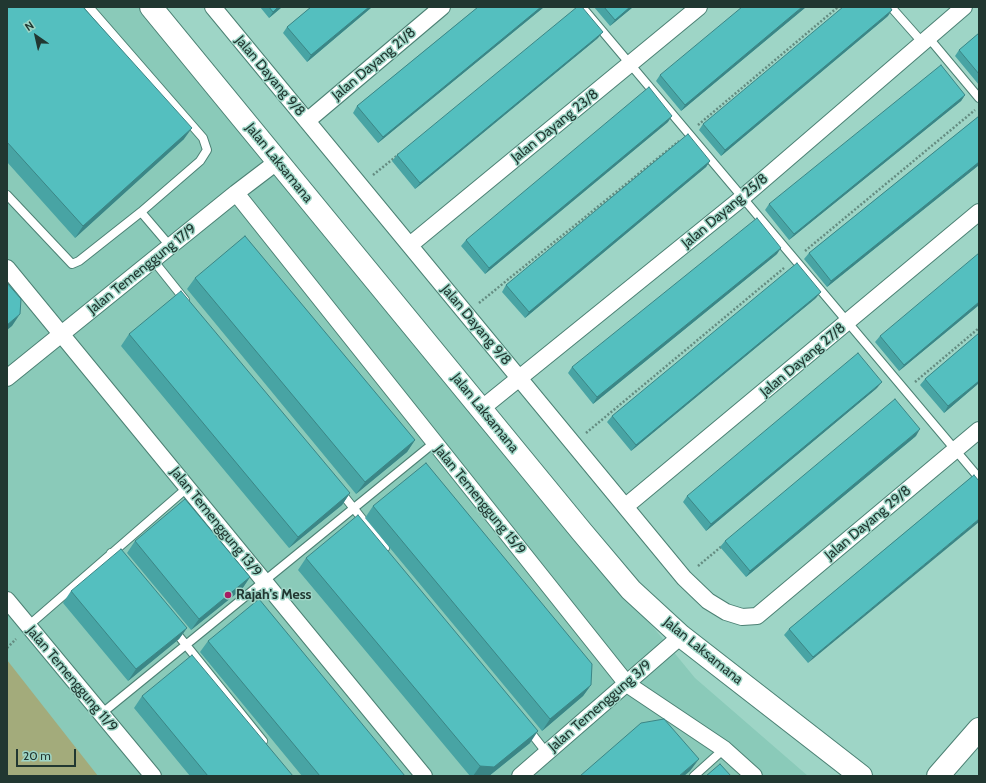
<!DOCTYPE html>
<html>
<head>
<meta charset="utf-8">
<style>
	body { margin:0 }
	#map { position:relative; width:986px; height:783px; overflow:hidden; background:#9ed5c6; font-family:Cabin,sans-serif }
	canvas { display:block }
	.frame { position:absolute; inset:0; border:8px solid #213731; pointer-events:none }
	.north { position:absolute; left:16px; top:16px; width:40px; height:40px; -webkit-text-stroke:3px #9ed5c6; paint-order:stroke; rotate:326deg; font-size:11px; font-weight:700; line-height:16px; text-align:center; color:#213731 }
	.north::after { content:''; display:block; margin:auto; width:14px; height:18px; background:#213731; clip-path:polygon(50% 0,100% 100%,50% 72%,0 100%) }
	.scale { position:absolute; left:16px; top:749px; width:60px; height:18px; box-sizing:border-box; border:2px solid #213731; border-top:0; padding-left:5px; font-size:12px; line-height:14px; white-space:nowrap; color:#213731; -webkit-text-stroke:3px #9ed5c6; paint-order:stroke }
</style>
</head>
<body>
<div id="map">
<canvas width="986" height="783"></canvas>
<div class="frame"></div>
<div class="north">N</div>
<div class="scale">20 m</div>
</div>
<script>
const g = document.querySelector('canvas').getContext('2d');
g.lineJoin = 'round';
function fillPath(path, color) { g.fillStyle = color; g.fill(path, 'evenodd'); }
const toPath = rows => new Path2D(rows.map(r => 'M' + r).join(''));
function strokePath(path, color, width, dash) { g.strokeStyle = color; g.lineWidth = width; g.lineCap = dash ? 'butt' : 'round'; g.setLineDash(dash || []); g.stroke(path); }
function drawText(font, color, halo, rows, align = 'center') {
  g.font = font + ' Cabin,sans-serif'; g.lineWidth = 3; g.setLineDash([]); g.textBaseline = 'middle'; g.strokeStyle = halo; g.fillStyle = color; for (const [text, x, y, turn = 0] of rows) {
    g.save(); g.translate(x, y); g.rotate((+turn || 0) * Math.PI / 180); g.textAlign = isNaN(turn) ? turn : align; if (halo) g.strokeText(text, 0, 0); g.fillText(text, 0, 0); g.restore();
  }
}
fillPath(toPath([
	[7,7,143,7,695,678,808,776,7,776]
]), '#8acab9');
fillPath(toPath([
	[7,660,98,776,7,776]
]), '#a3ab7b');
const lane = toPath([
	[582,7,979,478],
	[891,7,922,42],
	[928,37,979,98],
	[7,195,72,264,79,261,141,212,200,161,207,150,203,138,89,7],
	[141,212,170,246],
	[153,260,185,300],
	[340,491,385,548],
	[111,553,120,563],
	[28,626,187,488],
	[174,630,263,741],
	[101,714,435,442],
	[528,729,546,752],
	[694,776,724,749]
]);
const street = toPath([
	[213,7,684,578,708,601,726,612,742,617,757,616,979,430],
	[307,121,442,7],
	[236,193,627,684,724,749,754,776],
	[410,245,699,7],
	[7,268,424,776],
	[7,378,236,193,278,161],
	[481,409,742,198,964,7],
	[626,506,979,212],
	[7,600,153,776],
	[520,776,681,636]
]);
const secondary = toPath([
	[151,7,582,532,631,590,681,636,861,776],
	[938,776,979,729]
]);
strokePath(lane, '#4c8174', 10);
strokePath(street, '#4c8174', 18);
strokePath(secondary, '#4c8174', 24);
strokePath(toPath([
	[698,125,838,7],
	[373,175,399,154],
	[805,251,975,110],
	[479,303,679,141],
	[915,382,979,328],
	[586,433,784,268],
	[698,566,722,546],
	[7,648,16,639]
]), '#648c81', 2.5, [2, 2]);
strokePath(lane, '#fff', 8);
strokePath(street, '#fff', 16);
strokePath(secondary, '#fff', 22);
fillPath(toPath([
	[7,7,184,139,75,238,7,162],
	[260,7,282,7,269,18],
	[311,7,372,7,307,62,283,33,287,27],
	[478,7,544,7,378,143,353,113,357,106],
	[594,7,633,7,610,26],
	[806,7,681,111,656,81,660,75],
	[888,16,721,156,699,130,703,124],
	[979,33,979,85,955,56,959,50],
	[598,38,415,189,392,161,397,155],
	[965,95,961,101,789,240,765,210,769,204],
	[979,116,979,165,827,287,804,259,809,253],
	[668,122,485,274,461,246,466,240],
	[710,161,706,167,525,318,502,292,506,285],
	[777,254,593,404,568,373,572,367],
	[195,278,415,440,407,452,356,494,187,289],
	[816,298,631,451,607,422,612,416],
	[979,305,899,371,875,342,880,336],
	[979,333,979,383,944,413,920,385,925,379],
	[129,334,350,493,342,505,289,548,121,346],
	[877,388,706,531,683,502,687,496],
	[916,436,746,577,720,547,725,541],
	[974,475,808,663,784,635,789,629],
	[373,506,591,685,583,696,542,731,365,518],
	[135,541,250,577,242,589,191,630,127,553],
	[306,558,530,743,489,776,470,776,298,570],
	[71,591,187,628,179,639,128,681,63,603],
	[208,641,405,776,302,776,200,652],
	[142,696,293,776,190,776,134,708]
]), '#48a4a4');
fillPath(toPath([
	[278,7,282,7,269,18,273,12],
	[369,7,372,7,307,62,311,55],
	[541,7,544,7,378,143,383,137],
	[630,7,633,7,610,26,615,20],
	[802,7,806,7,681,111,685,105],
	[892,10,888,16,721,156,725,150],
	[603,32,598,38,415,189,420,183],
	[965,95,961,101,789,240,794,234],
	[672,116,668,122,485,274,489,268],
	[192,128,184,139,75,238,83,226],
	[710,161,706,167,525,318,529,312],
	[979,162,979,165,827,287,831,281],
	[781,248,777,254,593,404,597,397],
	[821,292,816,298,631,451,636,445],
	[979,302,979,305,899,371,904,365],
	[20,314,12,326,7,330,7,325],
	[979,381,979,383,944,413,948,406],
	[882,382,877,388,706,531,711,524],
	[920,429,916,436,746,577,750,571],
	[415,440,407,452,356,494,365,482],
	[350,493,342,505,289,548,298,537],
	[979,519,979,522,808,663,813,657],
	[250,577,242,589,191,630,199,619],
	[187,628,179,639,128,681,136,669],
	[591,685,583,696,542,731,550,719],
	[538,731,530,743,489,776,473,776,480,766],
	[699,759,690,771,684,776,679,776]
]), '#3b8686');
const building = toPath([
	[7,7,83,7,192,128,83,226,7,142,7,7],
	[269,7,278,7,273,12,269,7],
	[311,7,369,7,311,55,287,27,311,7],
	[478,7,541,7,383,137,357,106,478,7],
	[577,7,582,7,603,32,420,183,397,155,577,7],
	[604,7,630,7,615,20,604,7],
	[742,7,802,7,685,105,660,75,742,7],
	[843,7,890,7,892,10,725,150,703,124,843,7],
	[979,33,979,74,959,50,979,33],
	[941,65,965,95,794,234,769,204,941,65],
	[649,87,672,116,489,268,466,240,649,87],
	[979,116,979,162,831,281,809,253,979,116],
	[688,134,710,161,529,312,506,285,688,134],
	[757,218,781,248,597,397,572,367,757,218],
	[245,236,415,440,365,482,195,278,245,236],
	[979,253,979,302,904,365,880,336,979,253],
	[797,263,821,292,636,445,612,416,797,263],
	[7,283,21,299,20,314,7,325,7,283],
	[181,291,350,493,298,537,129,334,181,291],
	[979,333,979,381,948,406,925,379,979,333],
	[858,353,882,382,711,524,687,496,858,353],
	[895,399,920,429,750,571,725,541,895,399],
	[426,463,592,664,591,685,550,719,373,506,426,463],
	[974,475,979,481,979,519,813,657,789,629,974,475],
	[185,499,250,577,199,619,135,541,185,499],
	[358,515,538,731,494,767,480,766,306,558,358,515],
	[121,549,187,628,136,669,71,591,121,549],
	[259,599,405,776,320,776,208,641,259,599],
	[192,655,293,776,208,776,142,696,192,655],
	[664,719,699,759,679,776,580,776,641,723,664,719],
	[720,764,731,776,706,776,720,764]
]);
fillPath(building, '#54bfbf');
strokePath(building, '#3b8686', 1);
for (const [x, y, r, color] of [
	[228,595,4,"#a61c62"]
]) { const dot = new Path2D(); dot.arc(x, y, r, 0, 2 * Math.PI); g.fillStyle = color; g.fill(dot); strokePath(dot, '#9ed5c6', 1.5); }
drawText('14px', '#213731', '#9ed5c6', [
	["Jalan Dayang 21/8",374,64,-40],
	["Jalan Dayang 9/8",270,76,50],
	["Jalan Dayang 23/8",555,126,-39],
	["Jalan Laksamana",279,163,51],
	["Jalan Dayang 25/8",725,211,-40],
	["Jalan Temenggung 17/9",142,269,-39],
	["Jalan Dayang 9/8",476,325,50],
	["Jalan Dayang 27/8",803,360,-40],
	["Jalan Laksamana",485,413,51],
	["Jalan Temenggung 15/9",480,500,51],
	["Jalan Temenggung 13/9",216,522,51],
	["Jalan Dayang 29/8",868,523,-40],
	["Jalan Laksamana",703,651,39],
	["Jalan Temenggung 11/9",72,679,50],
	["Jalan Temenggung 3/9",600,706,-41]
]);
drawText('bold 14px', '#213731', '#9ed5c6', [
	["Rajah's Mess",236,595]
], 'left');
</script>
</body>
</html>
